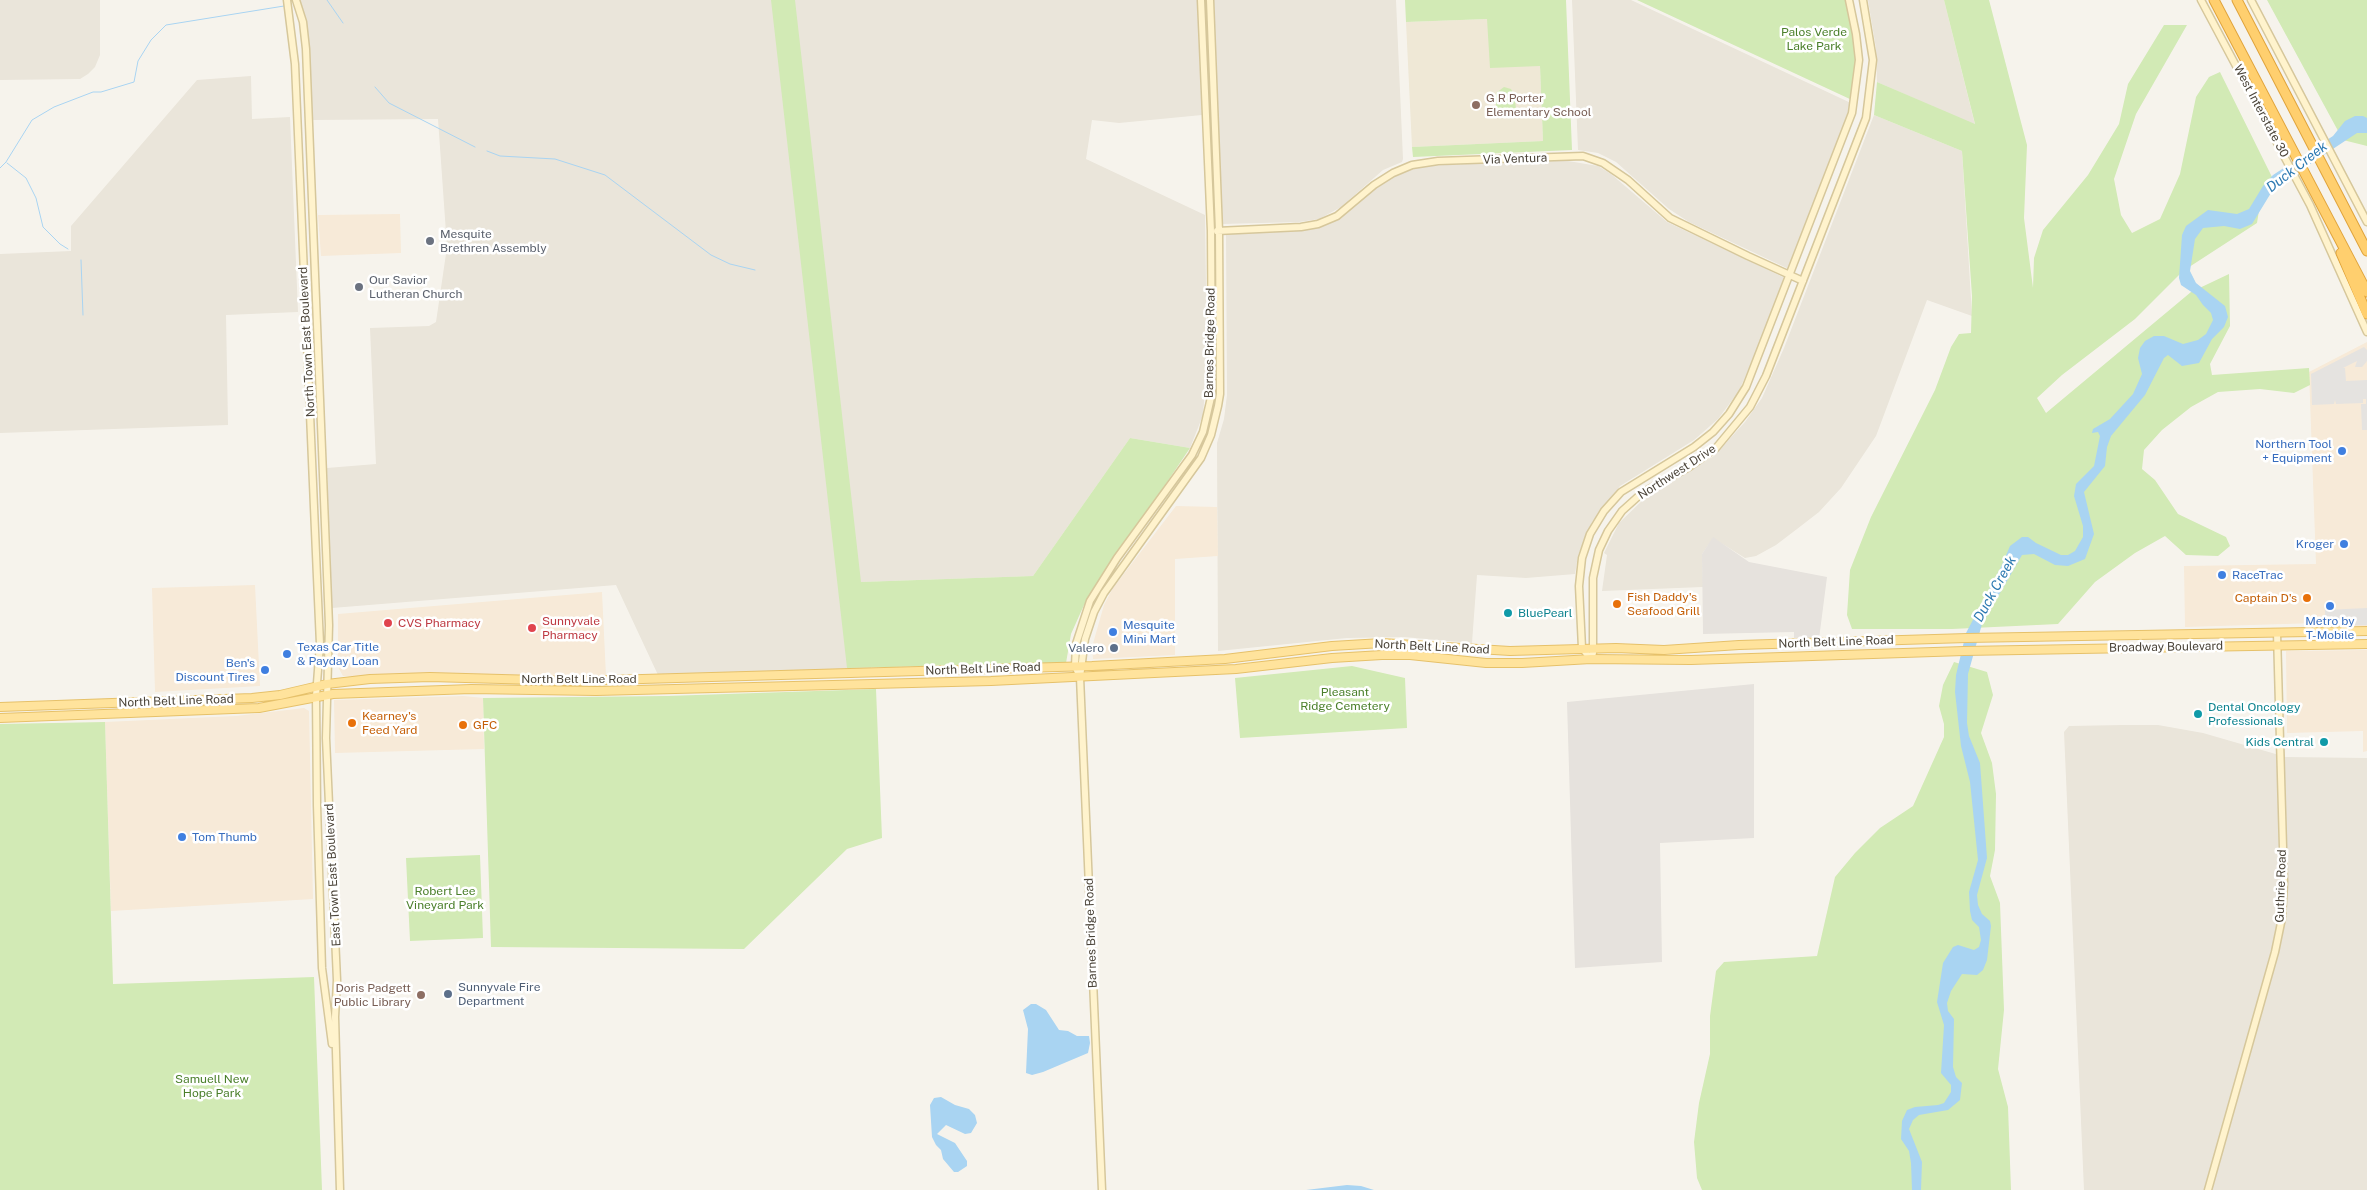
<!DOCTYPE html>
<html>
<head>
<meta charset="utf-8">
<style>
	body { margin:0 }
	canvas { display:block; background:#f6f3ec }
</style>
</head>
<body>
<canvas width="2367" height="1190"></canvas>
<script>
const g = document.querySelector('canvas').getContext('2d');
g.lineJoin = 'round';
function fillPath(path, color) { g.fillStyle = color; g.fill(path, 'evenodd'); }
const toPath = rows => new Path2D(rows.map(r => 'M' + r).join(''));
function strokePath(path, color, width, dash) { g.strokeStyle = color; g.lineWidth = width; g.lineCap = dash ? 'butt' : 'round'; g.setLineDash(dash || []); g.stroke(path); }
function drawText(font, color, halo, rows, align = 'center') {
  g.font = font + ' "Public Sans",sans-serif'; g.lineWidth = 5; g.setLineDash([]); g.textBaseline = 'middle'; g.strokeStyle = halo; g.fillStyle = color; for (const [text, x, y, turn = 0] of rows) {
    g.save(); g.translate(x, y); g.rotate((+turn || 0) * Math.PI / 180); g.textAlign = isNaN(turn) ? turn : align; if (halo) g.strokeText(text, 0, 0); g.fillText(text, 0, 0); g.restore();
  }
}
fillPath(toPath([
	[0,0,100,0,100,55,95,67,88,74,80,79,0,80],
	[299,0,1197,0,1202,115,1119,123,1092,120,1086,159,1205,215,1207,361,1203,415,1190,448,1130,438,1033,576,861,582,871,668,658,675,616,585,332,608,327,468,376,464,370,328,429,326,436,322,447,247,438,119,311,120,303,17],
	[1212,0,1396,0,1403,159,1402,162,1383,170,1341,207,1319,219,1299,222,1222,224],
	[1572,0,1631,0,1853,104,1791,270,1689,222,1669,209,1616,162,1598,153,1578,150],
	[1868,0,1944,0,1975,125,1877,82,1876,48],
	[251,76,252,119,290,117,298,312,226,315,228,425,0,433,0,254,71,251,71,226,197,80],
	[1874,115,1962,151,1972,316,1927,300,1876,436,1841,488,1819,512,1797,529,1776,545,1756,556,1745,558,1713,538,1702,554,1703,587,1602,591,1607,555,1604,553,1619,523,1647,496,1714,456,1745,422,1762,398,1784,348],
	[1532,161,1568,161,1598,166,1611,174,1667,222,1787,279,1739,391,1718,419,1694,440,1620,486,1592,522,1578,555,1575,574,1526,578,1477,575,1472,643,1404,637,1347,638,1218,651,1217,443,1224,419,1227,395,1226,233,1308,229,1329,223,1350,210,1388,178,1406,170,1425,166],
	[2123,725,2158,725,2203,733,2286,757,2367,758,2367,1190,2084,1190,2064,732,2069,726]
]), '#eae5da');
fillPath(toPath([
	[400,214,401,253,321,256,318,215],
	[2367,342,2367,626,2319,627,2318,623,2185,627,2184,566,2316,564,2309,372],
	[1176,506,1217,507,1218,556,1175,559,1175,655,1093,659,1092,647,1104,605,1113,588],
	[255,585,260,686,155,692,152,588],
	[602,592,606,676,343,676,338,667,338,614],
	[2367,650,2367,751,2363,752,2363,731,2287,733,2286,651],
	[464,696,483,698,484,749,335,753,334,700],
	[304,708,309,711,313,899,111,911,105,722,236,716]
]), '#f7ead8');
fillPath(toPath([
	[1713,537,1749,562,1827,577,1819,639,1794,639,1794,632,1703,634,1702,554],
	[1754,684,1754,838,1660,843,1662,962,1575,968,1567,702]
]), '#e6e2dd');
fillPath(toPath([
	[1487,19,1540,66,1543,141,1412,147,1406,22]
]), '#efe8d6');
fillPath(toPath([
	[771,0,795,0,861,582,1033,576,1130,438,1190,448,1084,605,1071,634,1066,663,847,668],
	[1405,0,1566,0,1572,150,1413,157,1412,147,1543,141,1540,66,1490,68,1487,19,1406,22],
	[1637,0,1846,0,1856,47,1856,79,1852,100],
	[1944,0,1989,0,2027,145,2024,218,2033,288,2034,258,2043,230,2088,175,2119,124,2128,84,2164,25,2187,25,2136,114,2114,179,2121,215,2132,233,2160,219,2180,174,2196,97,2209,77,2220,72,2272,177,2261,198,2257,223,2183,271,2135,319,2062,375,2037,398,2046,413,2191,292,2229,274,2230,326,2210,364,2212,375,2309,368,2310,385,2294,393,2260,389,2218,392,2191,407,2162,430,2144,450,2142,469,2155,480,2178,514,2226,537,2230,546,2218,556,2186,555,2165,536,2135,553,2095,582,2058,624,1952,629,1852,629,1847,615,1850,570,1871,517,1935,390,1951,347,1959,334,1971,333,1972,296,1962,151,1874,115,1877,82,1975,124],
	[2267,0,2367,0,2367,146,2343,140],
	[1504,87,1511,89,1514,95,1516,108,1509,117,1501,116,1496,110,1496,93],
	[1954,662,1987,672,1993,695,1981,733,1992,763,1996,794,1995,850,1990,876,2000,903,2004,1010,1998,1069,2008,1107,2011,1190,1702,1190,1697,1178,1694,1142,1699,1103,1710,1054,1710,1016,1716,971,1724,962,1817,956,1835,877,1855,853,1880,828,1913,806,1944,737,1944,724,1939,706,1943,685],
	[1352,666,1405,678,1407,728,1240,738,1235,678],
	[876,689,882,838,847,849,744,949,491,947,483,698,667,696],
	[105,722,113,984,314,977,322,1190,0,1190,0,724],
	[480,855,483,938,410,941,406,858]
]), '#d2eab5');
fillPath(toPath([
	[2364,347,2367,350,2367,361,2362,367,2355,367,2357,361,2343,368,2345,368,2346,381,2367,380,2367,430,2362,430,2361,404,2366,404,2366,399,2363,399,2363,403,2336,404,2335,400,2334,404,2312,405,2311,374],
	[2367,608,2367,625,2330,626,2325,615,2325,610]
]), '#e5e3e0');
fillPath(toPath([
	[2355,116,2363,116,2367,118,2367,133,2357,133,2274,188,2252,224,2240,229,2224,226,2203,228,2195,239,2190,271,2196,283,2225,306,2228,317,2224,327,2212,339,2199,363,2182,366,2168,355,2164,358,2145,395,2111,436,2107,447,2105,466,2084,492,2094,534,2085,559,2068,566,2055,565,2034,554,2022,555,1982,624,1968,674,1967,723,1969,736,1980,763,1987,858,1977,895,1978,905,1982,914,1990,921,1991,926,1987,960,1983,970,1977,975,1962,974,1951,991,1947,1003,1948,1011,1954,1019,1953,1067,1956,1077,1962,1083,1960,1100,1948,1110,1919,1115,1913,1120,1909,1129,1922,1162,1921,1190,1912,1190,1911,1163,1909,1151,1901,1139,1902,1121,1907,1110,1915,1107,1938,1105,1944,1103,1951,1092,1951,1085,1941,1073,1944,1025,1937,1002,1943,963,1953,947,1958,945,1974,950,1979,947,1981,940,1979,927,1972,920,1970,911,1969,892,1978,860,1970,782,1961,746,1955,692,1956,675,1966,633,2001,567,2010,546,2022,537,2028,537,2036,543,2061,555,2068,555,2075,551,2083,537,2083,526,2074,496,2076,484,2094,466,2100,436,2098,432,2092,433,2093,429,2110,419,2133,394,2142,374,2138,358,2140,348,2145,341,2154,336,2164,336,2183,344,2198,340,2206,334,2213,320,2211,313,2203,305,2196,295,2181,285,2179,278,2182,235,2186,226,2208,210,2237,214,2249,209,2263,186,2273,175,2333,136,2345,121],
	[1031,1004,1036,1004,1046,1010,1059,1030,1068,1031,1077,1036,1089,1036,1090,1043,1088,1053,1043,1072,1032,1075,1026,1073,1028,1029,1023,1010],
	[941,1097,955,1105,969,1109,975,1115,977,1123,971,1133,965,1134,946,1125,937,1134,955,1143,967,1161,967,1166,958,1172,954,1172,943,1159,941,1150,936,1145,932,1137,930,1105,934,1098],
	[1347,1185,1361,1186,1374,1190,1306,1190]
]), '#a9d4f2');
strokePath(toPath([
	[327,0,343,23],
	[375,87,389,103,475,147],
	[487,151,500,156,555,159,605,175,711,255,730,264,755,270],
	[7,163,26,178,36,198,43,227,60,244,68,249],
	[0,168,6,162,32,120,54,107,93,92,101,92,134,82,138,61,151,40,166,25,284,6],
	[81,260,83,315]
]), '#a9d4f2', 1);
const secondary = toPath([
	[287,0,295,64,317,577,320,644,316,696,317,805,322,968,332,1044],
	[296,0,303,22,306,49,329,625,326,738,337,980,335,1017,340,1190],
	[2201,0,2310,205,2367,332],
	[2251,0,2367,222],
	[1217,231,1301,227,1318,224,1337,216,1374,185,1393,173,1412,165,1438,161,1583,156,1603,163,1628,180,1670,218,1748,256,1803,281],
	[1593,653,1593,578,1599,550,1608,531,1622,511,1642,493,1689,467,1716,448,1750,407,1766,376,1866,118,1873,60,1863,0],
	[1591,659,1582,648,1579,586,1582,558,1590,534,1604,511,1621,492,1694,447,1713,432,1729,414,1746,387,1852,113,1859,60,1856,34,1849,0],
	[1080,677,1075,666,1076,644,1090,601,1117,558,1192,455,1203,432,1212,393,1211,231,1201,0],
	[1102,1190,1080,677,1085,639,1094,612,1104,593,1201,458,1211,435,1218,406,1220,394,1219,231,1210,0],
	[2208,1190,2275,952,2282,918,2284,883,2277,633]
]);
const primary = toPath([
	[0,707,252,698,280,695,327,684,370,679,430,677,573,681,1092,666,1225,659,1332,646,1382,643,1510,651,1616,648,1664,650,1739,645,1967,638,2367,631],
	[0,718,259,708,333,694,471,689,596,691,991,681,1236,669,1332,658,1382,655,1410,655,1486,663,1522,663,1591,659,1691,660,1964,651,2367,644]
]);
const highway = toPath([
	[2214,0,2367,292],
	[2237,0,2367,251],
	[2341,253,2367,314]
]);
strokePath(secondary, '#d6c79b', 9);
strokePath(primary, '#e6c16a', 10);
strokePath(highway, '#e0a43c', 11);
strokePath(secondary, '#fff3cd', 6);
strokePath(primary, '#ffe39c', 8);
strokePath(highway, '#ffcf6e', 9);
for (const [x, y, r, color] of [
	[1476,105,5,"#8d6e63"],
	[430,241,5,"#6b7280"],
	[359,287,5,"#6b7280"],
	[2342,451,5,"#3f7fe0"],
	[2344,544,5,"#3f7fe0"],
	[2222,575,5,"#3f7fe0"],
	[2307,598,5,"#e8710a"],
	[1617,604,5,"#e8710a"],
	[2330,606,5,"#3f7fe0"],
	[1508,613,5,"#0f9aa8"],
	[388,623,5,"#e0444e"],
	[532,628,5,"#e0444e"],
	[1113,632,5,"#3f7fe0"],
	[1114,648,5,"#5c6f8a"],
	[287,654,5,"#3f7fe0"],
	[265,670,5,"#3f7fe0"],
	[2198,714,5,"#0f9aa8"],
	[352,723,5,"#e8710a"],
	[463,725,5,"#e8710a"],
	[2324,742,5,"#0f9aa8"],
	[182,837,5,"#3f7fe0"],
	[448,994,5,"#5c6f8a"],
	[421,995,5,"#8d6e63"]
]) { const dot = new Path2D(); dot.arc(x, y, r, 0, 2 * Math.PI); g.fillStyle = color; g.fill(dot); strokePath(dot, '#fff', 2); }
drawText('12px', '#4a7f2a', '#fff', [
	["Palos Verde",1814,32],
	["Lake Park",1814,46],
	["Pleasant",1345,692],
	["Ridge Cemetery",1345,706],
	["Robert Lee",445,891],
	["Vineyard Park",445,905],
	["Samuell New",212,1079],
	["Hope Park",212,1093]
]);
drawText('12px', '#785e54', '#fff', [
	["G R Porter",1486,98],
	["Elementary School",1486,112],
	["Doris Padgett",411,988,"right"],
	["Public Library",411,1002,"right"]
], 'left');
drawText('12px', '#4b4439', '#fff', [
	["West Interstate 30",2261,111,62],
	["Via Ventura",1515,159,-2],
	["North Town East Boulevard",307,342,-93],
	["Barnes Bridge Road",1210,343,-89],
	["Northwest Drive",1677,472,-33],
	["North Belt Line Road",1836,642,-2],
	["North Belt Line Road",1432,647,3],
	["Broadway Boulevard",2166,647,-1],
	["North Belt Line Road",983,669,-2],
	["North Belt Line Road",579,679],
	["North Belt Line Road",176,701,-2],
	["East Town East Boulevard",333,875,-93],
	["Guthrie Road",2281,886,-88],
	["Barnes Bridge Road",1091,933,-92]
]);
drawText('12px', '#5b616d', '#fff', [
	["Mesquite",440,234],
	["Brethren Assembly",440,248],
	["Our Savior",369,280],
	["Lutheran Church",369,294]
], 'left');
drawText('12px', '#366cbe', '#fff', [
	["Northern Tool",2332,444,"right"],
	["+ Equipment",2332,458,"right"],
	["Kroger",2334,544,"right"],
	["RaceTrac",2232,575],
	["Metro by",2330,621,"center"],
	["T-Mobile",2330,635,"center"],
	["Mesquite",1123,625],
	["Mini Mart",1123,639],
	["Texas Car Title",297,647],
	["& Payday Loan",297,661],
	["Ben's",255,663,"right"],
	["Discount Tires",255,677,"right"],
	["Tom Thumb",192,837]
], 'left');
drawText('12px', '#c56008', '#fff', [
	["Fish Daddy's",1627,597],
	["Seafood Grill",1627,611],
	["Captain D's",2297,598,"right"],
	["Kearney's",362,716],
	["Feed Yard",362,730],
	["GFC",473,725]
], 'left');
drawText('12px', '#0d838f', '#fff', [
	["BluePearl",1518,613],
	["Dental Oncology",2208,707],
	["Professionals",2208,721],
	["Kids Central",2314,742,"right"]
], 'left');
drawText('12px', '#be3a42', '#fff', [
	["Sunnyvale",542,621],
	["Pharmacy",542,635],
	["CVS Pharmacy",398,623]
], 'left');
drawText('12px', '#4e5e75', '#fff', [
	["Valero",1104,648],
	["Sunnyvale Fire",458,987,"left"],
	["Department",458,1001,"left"]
], 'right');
drawText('italic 14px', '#2e7ab2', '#fff', [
	["Duck Creek",2297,167,-38],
	["Duck Creek",1995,589,-61]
]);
</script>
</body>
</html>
